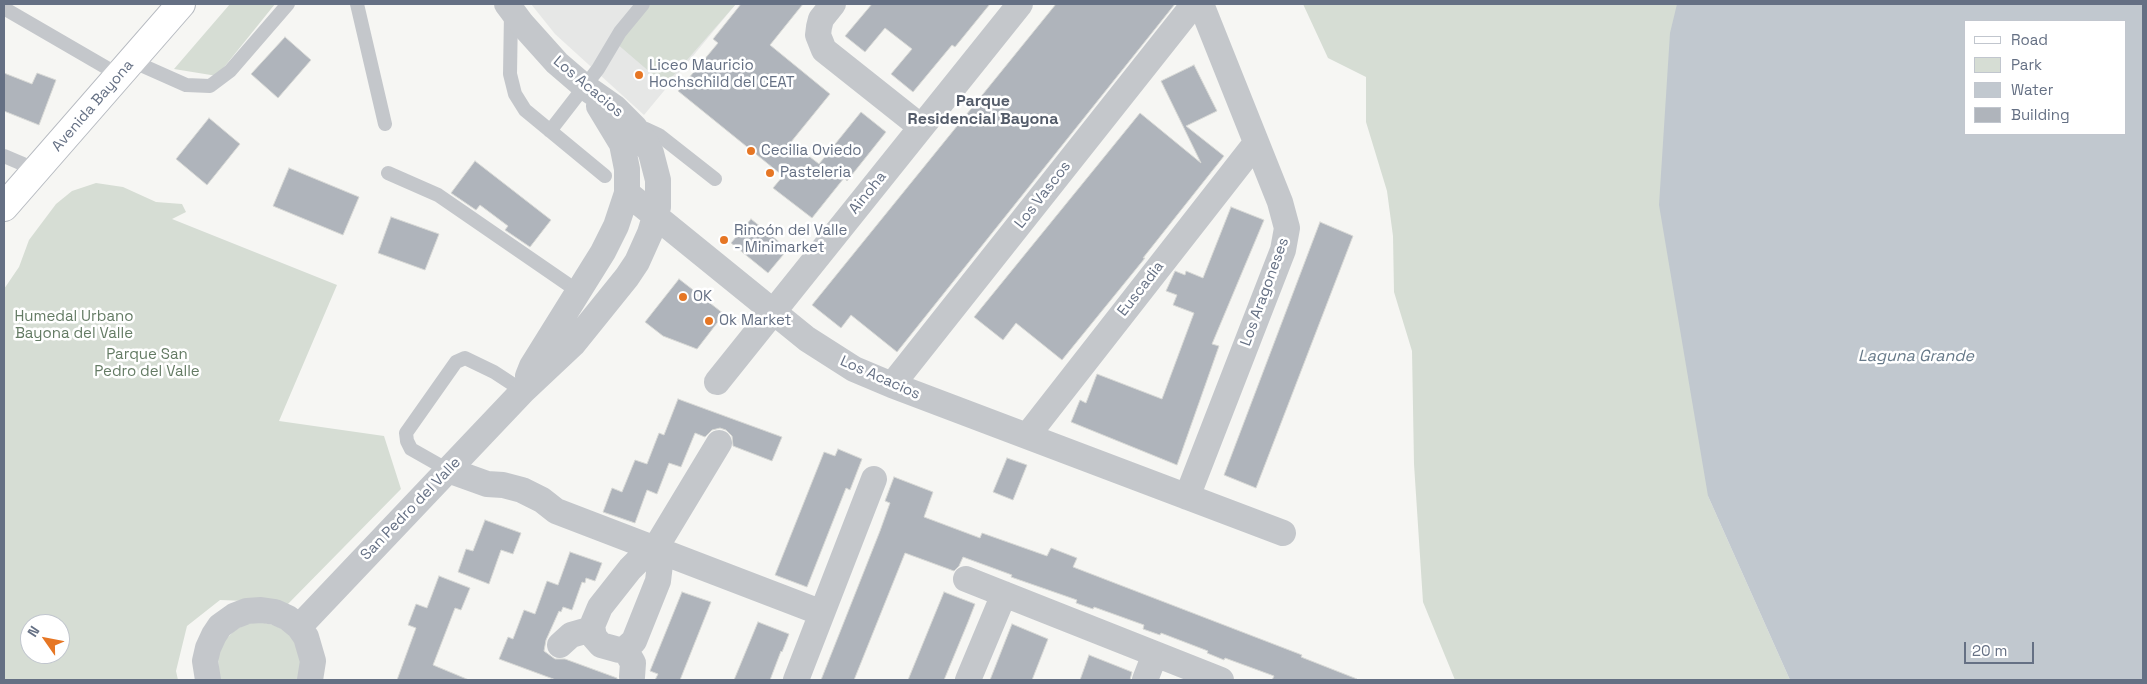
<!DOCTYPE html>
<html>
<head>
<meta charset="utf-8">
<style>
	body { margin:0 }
	#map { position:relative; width:2147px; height:684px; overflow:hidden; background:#f6f6f3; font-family:"Space Grotesk",sans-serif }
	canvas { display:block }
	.frame { position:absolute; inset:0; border:5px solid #657084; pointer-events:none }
	.legend { position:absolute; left:1964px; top:20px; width:162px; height:115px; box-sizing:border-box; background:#fff; border:1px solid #c1c6ce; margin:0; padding:6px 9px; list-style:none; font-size:15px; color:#657084 }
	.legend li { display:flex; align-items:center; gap:10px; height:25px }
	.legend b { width:25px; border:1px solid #c1c6ce }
	.north { position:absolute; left:20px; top:614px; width:50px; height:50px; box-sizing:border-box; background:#fff; border:1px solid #c1c6ce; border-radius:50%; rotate:303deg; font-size:14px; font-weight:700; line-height:20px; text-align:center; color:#657084 }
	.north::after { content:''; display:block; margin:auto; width:18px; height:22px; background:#e67624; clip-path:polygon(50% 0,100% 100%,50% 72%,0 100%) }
	.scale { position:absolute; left:1964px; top:642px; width:70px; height:22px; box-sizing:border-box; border:2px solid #657084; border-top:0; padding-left:6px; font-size:15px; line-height:18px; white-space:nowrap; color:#657084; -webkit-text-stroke:4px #fff; paint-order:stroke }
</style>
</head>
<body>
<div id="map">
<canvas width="2147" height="684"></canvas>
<div class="frame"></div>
<ul class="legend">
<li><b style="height:6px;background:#fff"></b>Road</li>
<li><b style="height:14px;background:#d6ddd4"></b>Park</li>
<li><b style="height:14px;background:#c1c8cf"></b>Water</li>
<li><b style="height:14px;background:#afb4bb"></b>Building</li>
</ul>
<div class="north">N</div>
<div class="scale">20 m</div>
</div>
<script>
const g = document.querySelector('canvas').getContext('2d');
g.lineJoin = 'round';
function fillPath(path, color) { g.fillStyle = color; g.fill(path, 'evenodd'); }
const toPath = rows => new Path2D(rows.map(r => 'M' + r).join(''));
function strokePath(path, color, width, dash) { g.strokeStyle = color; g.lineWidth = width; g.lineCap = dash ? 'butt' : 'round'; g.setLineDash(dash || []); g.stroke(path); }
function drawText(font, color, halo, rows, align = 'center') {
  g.font = font + ' "Space Grotesk",sans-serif'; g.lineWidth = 5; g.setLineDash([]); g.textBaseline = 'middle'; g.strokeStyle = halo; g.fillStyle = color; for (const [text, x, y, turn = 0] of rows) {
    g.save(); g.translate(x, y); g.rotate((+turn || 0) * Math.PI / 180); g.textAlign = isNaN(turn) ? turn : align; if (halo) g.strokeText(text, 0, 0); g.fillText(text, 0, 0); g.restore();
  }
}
fillPath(toPath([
	[531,4,736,4,644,115,555,34]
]), '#e6e7e6');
fillPath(toPath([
	[230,4,275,4,217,76,174,69],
	[651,4,736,4,665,85,616,43],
	[1303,4,2143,4,2143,680,1708,496,1790,680,1455,680,1423,602,1414,464,1412,351,1394,292,1393,236,1387,191,1366,122,1366,77,1328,58],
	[1966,21,2126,21,2126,134,1966,134],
	[96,183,123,187,156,202,182,204,186,212,172,219,337,285,279,421,384,436,401,489,285,607,246,601,220,600,187,626,176,671,178,680,4,680,4,289,19,267,29,240,56,204,72,191],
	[30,624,60,624,60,654,30,654],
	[260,622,274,625,287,632,296,643,301,656,299,680,219,680,218,654,224,641,234,631,246,624]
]), '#d6ddd4');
fillPath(toPath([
	[1677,4,2143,4,2143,680,1790,680,1708,496,1659,205,1670,33],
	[1966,21,2126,21,2126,134,1966,134]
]), '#c1c8cf');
const building = toPath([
	[741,4,803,4,770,45,830,94,791,142,819,164,861,112,886,132,847,181,844,178,812,218,773,188,783,176,678,91,718,43,713,39,741,4],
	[872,4,990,4,955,47,952,45,913,92,891,74,912,49,885,28,865,52,845,36,872,4],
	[1056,4,1175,4,897,352,851,315,841,328,812,305,1056,4],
	[285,37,311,60,278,98,251,74,285,37],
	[1194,65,1217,111,1186,126,1224,156,1143,258,1145,258,1062,360,1016,323,1003,340,974,317,1140,113,1201,163,1161,81,1194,65],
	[4,73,32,84,37,73,56,80,39,125,4,111,4,73],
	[209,118,240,144,207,185,176,159,209,118],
	[475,161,551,220,530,247,505,230,508,226,480,205,476,210,451,193,475,161],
	[289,168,359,197,343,235,273,206,289,168],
	[1231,207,1264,220,1212,344,1219,346,1177,465,1071,422,1080,400,1086,403,1097,374,1162,399,1194,313,1173,305,1177,295,1166,291,1175,271,1185,275,1186,271,1203,278,1231,207],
	[391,217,439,234,425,270,378,253,391,217],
	[751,219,788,249,768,273,731,243,751,219],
	[1320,222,1353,236,1256,488,1224,475,1320,222],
	[679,279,724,314,697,349,663,336,645,322,679,279],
	[678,399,782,437,772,461,733,446,732,436,726,430,720,428,712,430,705,437,695,433,681,467,669,463,657,494,647,490,635,523,603,512,612,488,622,492,635,460,647,464,659,433,664,435,678,399],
	[838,449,862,459,850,490,846,488,807,587,775,575,824,452,835,456,838,449],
	[1007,458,1027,465,1013,500,993,492,1007,458],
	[894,477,933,492,924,517,980,538,982,533,1047,556,1051,548,1077,558,1073,567,1302,655,1301,657,1357,679,1357,680,1272,680,1274,676,1225,658,1224,660,1207,653,1208,651,1161,633,1160,635,1143,629,1144,625,1094,607,1093,609,1076,603,1077,600,1011,577,1012,575,963,557,959,566,954,571,905,553,854,680,821,680,880,531,890,503,885,501,894,477],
	[485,520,521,533,513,554,501,550,489,584,458,572,466,549,473,551,485,520],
	[570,552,602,563,595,581,586,578,585,583,582,582,572,610,563,607,561,612,559,611,546,640,544,651,555,659,565,659,617,678,617,680,556,680,499,659,508,637,513,639,524,610,535,614,547,581,558,585,570,552],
	[439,576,470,588,461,610,455,608,433,665,469,680,397,680,416,628,408,625,416,604,427,608,439,576],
	[682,592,711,602,680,680,655,680,658,674,650,671,682,592],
	[944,592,975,604,968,622,944,680,908,680,944,592],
	[758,622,789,634,782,652,781,651,770,680,734,680,758,622],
	[1012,624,1048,639,1032,680,990,680,1012,624],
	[1089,655,1132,672,1130,680,1080,680,1089,655]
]);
fillPath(building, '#afb4bb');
strokePath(building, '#d7d8d5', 1);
const secondary = toPath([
	[4,207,181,4]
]);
strokePath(secondary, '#b6bac0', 30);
strokePath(toPath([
	[357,4,385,124],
	[7,10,119,75],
	[511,13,510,74,515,94,525,110,605,176],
	[132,61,186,85,210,86,230,71,288,4],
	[636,128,646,129,659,135,715,179],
	[550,131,598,69,620,32,643,4],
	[4,156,37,170],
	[388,173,438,195,579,292],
	[448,470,411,449,407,441,406,433,456,362,465,358,494,372,523,391]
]), '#c4c7cb', 14);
strokePath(toPath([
	[833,4,821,19,819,27,818,35,824,50,921,127],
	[627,193,807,339,854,369,892,385,1283,533],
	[528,376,532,366,603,252,616,226,627,193,627,169,622,144,599,106],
	[717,382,1020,4],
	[892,385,1194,4],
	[1027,436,1256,143],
	[448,470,487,484,503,485,522,490,542,500,556,511,822,613],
	[1187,497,1283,250,1287,228,1280,202,1201,4],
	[655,549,660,564,658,581,634,641,625,649,619,650,601,645,594,637,592,626,600,607,630,569,641,558,655,549,719,443],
	[966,579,1221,680],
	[299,627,523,391,573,344,627,277,637,262,650,233,658,207,658,180,651,153,644,140,635,128,615,108,585,87,557,63,522,24,507,4],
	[560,645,571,635,585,631,593,632],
	[625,649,633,663,632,677],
	[208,680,205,661,208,648,214,635,220,626,234,616,247,611,261,610,275,612,288,618,299,627,306,637,313,661,310,680],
	[796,680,874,479],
	[968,680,1004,594],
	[1145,680,1155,654]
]), '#c4c7cb', 26);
strokePath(secondary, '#fff', 28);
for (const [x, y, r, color] of [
	[639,75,5,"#e67624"],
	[751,151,5,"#e67624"],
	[770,173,5,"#e67624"],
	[724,240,5,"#e67624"],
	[683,297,5,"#e67624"],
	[709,321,5,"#e67624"]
]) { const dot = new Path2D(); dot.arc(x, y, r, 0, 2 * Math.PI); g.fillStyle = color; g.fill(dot); strokePath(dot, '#fff', 2); }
drawText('15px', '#657084', '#fff', [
	["Liceo Mauricio",649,66],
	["Hochschild del CEAT",649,83],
	["Cecilia Oviedo",761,151],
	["Pasteleria",780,173],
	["Rincón del Valle",734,231],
	["- Minimarket",734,248],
	["OK",693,297],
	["Ok Market",719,321]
], 'left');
drawText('15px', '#657084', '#fff', [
	["Los Acacios",588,87,40],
	["Avenida Bayona",93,106,-49],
	["Ainoha",868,193,-51],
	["Los Vascos",1043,195,-52],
	["Euscadia",1141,289,-52],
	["Los Aragoneses",1265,292,-70],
	["Los Acacios",880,378,24],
	["San Pedro del Valle",411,509,-46]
]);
drawText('15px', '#647b64', '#fff', [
	["Humedal Urbano",74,317],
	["Bayona del Valle",74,334],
	["Parque San",147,355],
	["Pedro del Valle",147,372]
]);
drawText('bold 16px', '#535b69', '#fff', [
	["Parque",983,102],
	["Residencial Bayona",983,120]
]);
drawText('italic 16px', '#657888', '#fff', [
	["Laguna Grande",1916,357]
]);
</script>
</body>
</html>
